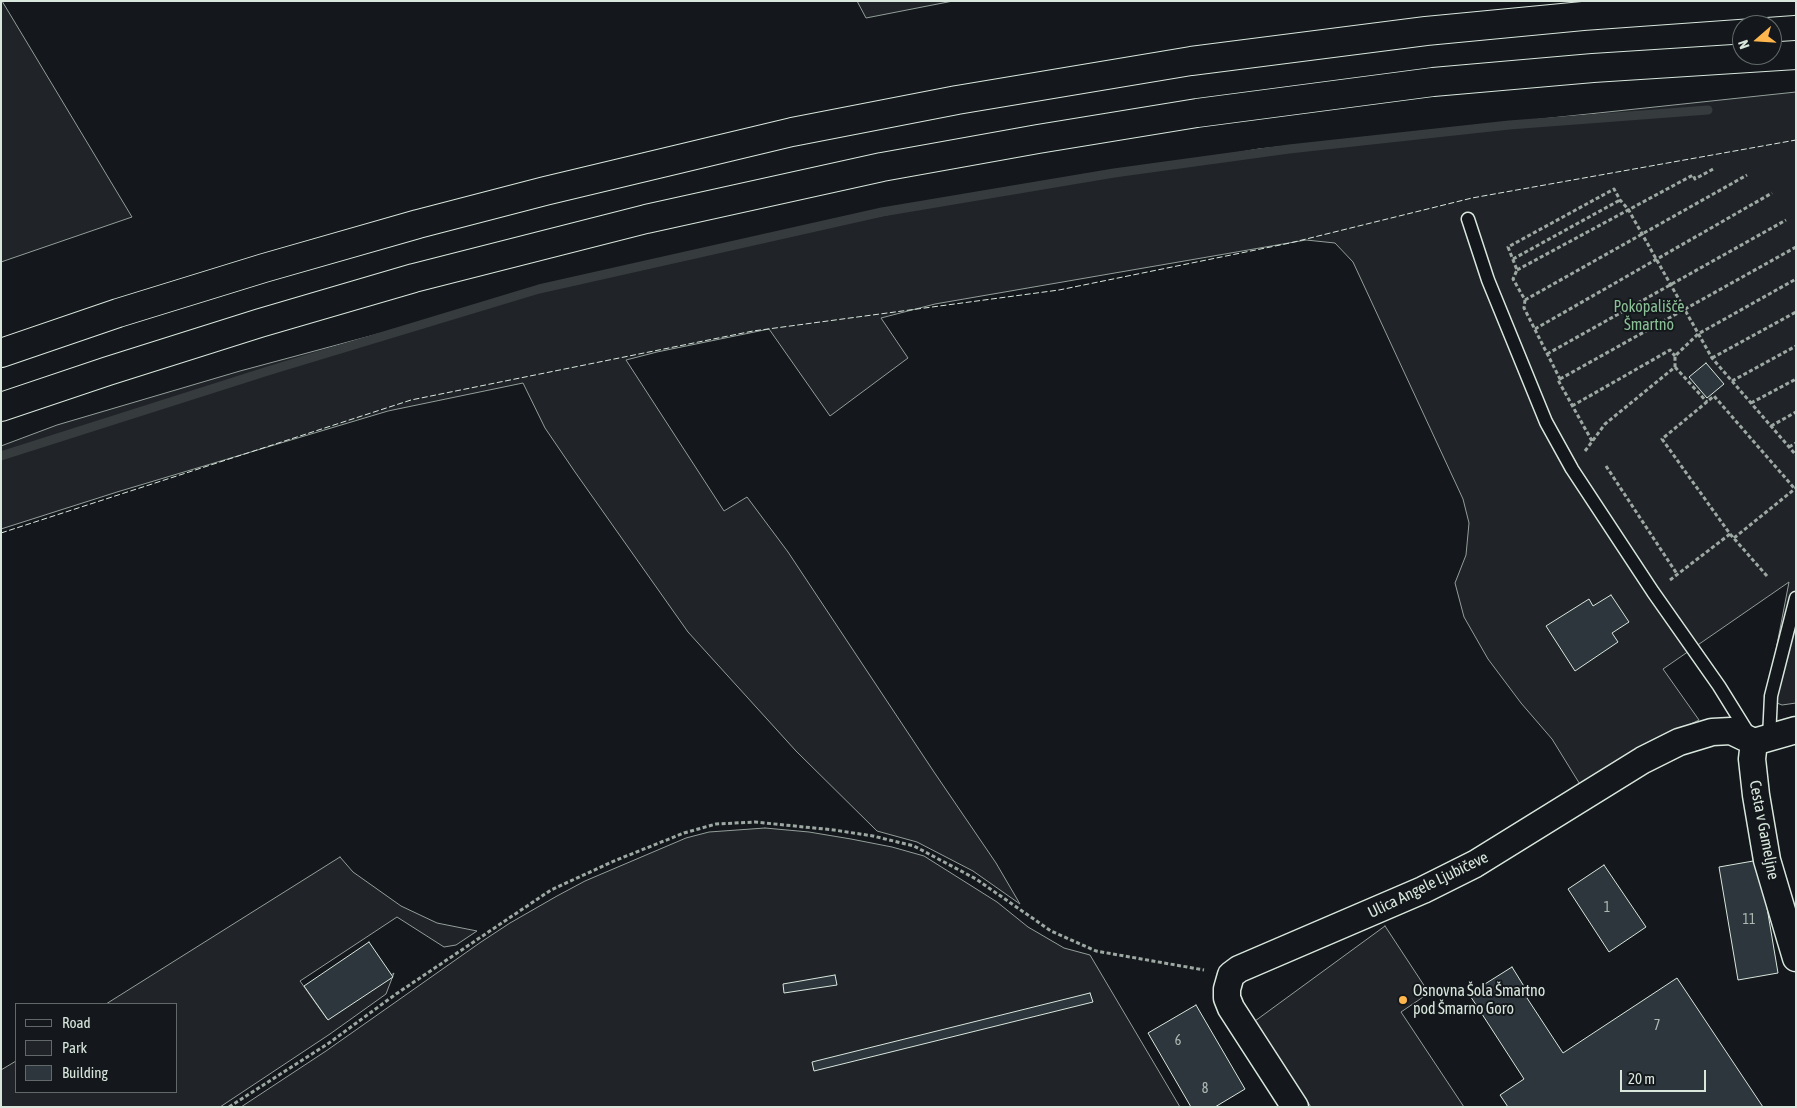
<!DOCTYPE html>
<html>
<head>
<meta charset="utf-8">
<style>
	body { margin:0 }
	#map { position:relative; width:1797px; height:1108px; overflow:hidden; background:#14181c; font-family:"Asap Condensed",sans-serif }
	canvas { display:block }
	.frame { position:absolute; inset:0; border:2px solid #d8e6dc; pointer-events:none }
	.legend { position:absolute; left:15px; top:1003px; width:162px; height:90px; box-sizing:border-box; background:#14181c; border:1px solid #626a69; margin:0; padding:6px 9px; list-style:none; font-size:15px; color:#d8e6dc }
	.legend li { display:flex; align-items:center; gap:10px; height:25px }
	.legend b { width:25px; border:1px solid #626a69 }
	.north { position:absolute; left:1732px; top:15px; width:50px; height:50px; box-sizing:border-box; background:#14181c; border:1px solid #626a69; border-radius:50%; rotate:251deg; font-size:14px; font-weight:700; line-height:20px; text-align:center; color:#d8e6dc }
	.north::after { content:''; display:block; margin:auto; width:18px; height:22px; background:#ffb74d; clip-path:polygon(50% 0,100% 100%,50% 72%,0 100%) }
	.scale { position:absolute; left:1620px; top:1070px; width:86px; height:22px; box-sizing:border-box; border:2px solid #d8e6dc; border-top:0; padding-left:6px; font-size:15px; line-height:18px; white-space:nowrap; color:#d8e6dc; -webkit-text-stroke:4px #14181c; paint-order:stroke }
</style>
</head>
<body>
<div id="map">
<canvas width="1797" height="1108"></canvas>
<div class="frame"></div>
<ul class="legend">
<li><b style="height:6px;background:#14181c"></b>Road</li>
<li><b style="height:14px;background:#202428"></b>Park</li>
<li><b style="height:14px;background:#2c363c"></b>Building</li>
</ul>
<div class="north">N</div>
<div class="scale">20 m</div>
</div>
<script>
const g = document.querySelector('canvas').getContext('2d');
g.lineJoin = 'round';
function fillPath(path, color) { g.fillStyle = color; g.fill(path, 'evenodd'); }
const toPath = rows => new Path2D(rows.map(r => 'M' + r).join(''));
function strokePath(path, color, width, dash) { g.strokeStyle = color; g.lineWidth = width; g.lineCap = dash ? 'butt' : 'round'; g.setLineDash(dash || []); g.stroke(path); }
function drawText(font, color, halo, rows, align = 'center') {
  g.font = font + ' "Asap Condensed",sans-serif'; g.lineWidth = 4; g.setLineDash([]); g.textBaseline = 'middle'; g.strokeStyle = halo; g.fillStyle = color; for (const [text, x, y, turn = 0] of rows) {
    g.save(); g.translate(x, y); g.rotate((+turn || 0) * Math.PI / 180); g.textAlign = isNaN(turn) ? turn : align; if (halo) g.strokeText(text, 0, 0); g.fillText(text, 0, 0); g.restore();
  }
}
const green = toPath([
	[2,1,132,217,1,262,1,1,2,1],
	[857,1,953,1,866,18,857,1],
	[1796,92,1796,703,1782,705,1777,703,1771,676,1789,582,1663,669,1699,720,1655,741,1581,786,1552,739,1521,703,1488,659,1464,617,1455,583,1466,555,1469,523,1463,499,1353,262,1335,243,1306,240,935,304,881,318,908,358,830,416,769,329,657,352,626,360,724,511,747,497,788,552,934,772,996,863,1020,904,973,871,917,842,877,831,796,751,688,632,575,472,545,428,523,383,388,411,117,492,1,529,1,446,57,425,240,371,646,262,977,197,1259,149,1796,92],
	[765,828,809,832,851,839,892,847,924,856,997,902,1028,927,1064,948,1090,955,1180,1107,241,1107,326,1051,481,942,510,923,557,896,585,881,686,838,709,832,765,828],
	[340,857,353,872,401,906,437,923,477,931,456,945,444,947,397,917,300,981,327,1019,394,973,386,994,330,1034,220,1107,1,1107,1,1070,16,1061,16,1092,176,1092,176,1004,106,1004,340,857],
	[1385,926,1429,993,1401,1012,1464,1107,1311,1107,1255,1021,1385,926]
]);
fillPath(green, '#202428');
strokePath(green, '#939e99', 1);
strokePath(toPath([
	[1,456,271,370,539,289,882,212,1114,173,1289,149,1509,125,1708,110]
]), '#363b3e', 9);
const building = toPath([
	[1706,363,1724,384,1707,398,1689,377,1706,363],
	[1611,595,1629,622,1612,633,1618,642,1575,671,1546,626,1589,599,1593,606,1611,595],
	[1759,860,1778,973,1738,980,1719,867,1759,860],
	[1604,865,1646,927,1609,952,1568,889,1604,865],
	[369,942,393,977,328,1020,304,986,369,942],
	[1512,967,1530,996,1527,998,1563,1053,1677,978,1763,1107,1508,1107,1500,1095,1524,1079,1469,994,1512,967],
	[835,975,837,985,784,993,783,984,835,975],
	[1090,993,1093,1002,814,1071,812,1062,1090,993],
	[1196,1005,1245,1089,1215,1107,1191,1107,1148,1033,1196,1005]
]);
fillPath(building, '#2c363c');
strokePath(building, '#d8e6dc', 1);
const service = toPath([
	[1468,219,1488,280,1546,422,1572,469,1653,592,1719,686,1750,736],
	[1769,738,1771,696,1796,598]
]);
const minor = toPath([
	[1754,742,1752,759,1756,795,1767,860,1796,958],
	[1754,742,1796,730],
	[1295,1107,1231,1008,1227,998,1227,989,1231,975,1239,969,1423,890,1475,864,1643,760,1679,742,1712,732,1731,731,1754,742]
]);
const motorway = toPath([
	[1,353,118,313,264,268,418,224,545,191,792,132,957,100,1191,61,1426,31,1583,16,1793,1],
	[1,407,108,371,260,323,414,278,646,219,882,167,1038,139,1197,113,1433,82,1593,68,1796,55]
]);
strokePath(service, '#d8e6dc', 15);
strokePath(minor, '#d8e6dc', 29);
strokePath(motorway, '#d8e6dc', 30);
strokePath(toPath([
	[1513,259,1620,200],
	[1517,270,1693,175,1695,179,1715,168],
	[1525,300,1747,175],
	[1535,329,1772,193],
	[1547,354,1786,220],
	[1712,358,1796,312],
	[1675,367,1707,402],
	[1560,379,1796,247],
	[1732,381,1796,346],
	[1751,403,1796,379],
	[1572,406,1670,350,1675,356],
	[1771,426,1796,412],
	[1592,441,1558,380,1560,379,1524,308,1525,300,1513,279,1517,270,1508,247,1614,189,1620,200,1628,209,1712,358,1796,455],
	[1789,447,1796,443],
	[1585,451,1605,424,1675,367,1675,356,1698,334,1796,279],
	[1606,466,1677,574],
	[1734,538,1796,488],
	[1767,576,1730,534,1662,439,1714,396,1795,489],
	[1670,580,1730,534],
	[229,1107,329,1043,396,994,551,890,614,861,684,833,716,824,755,822,834,830,873,836,914,846,976,879,1051,931,1096,951,1204,970]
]), '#9da8a2', 3, [4, 2.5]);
strokePath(service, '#14181c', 12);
strokePath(minor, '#14181c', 26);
strokePath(motorway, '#14181c', 28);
strokePath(toPath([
	[1,533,411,400,753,331,1059,290,1290,243,1472,198,1796,140]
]), '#d8e6dc', 1, [6, 2.5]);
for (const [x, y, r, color] of [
	[1403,1000,5,"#ffb74d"]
]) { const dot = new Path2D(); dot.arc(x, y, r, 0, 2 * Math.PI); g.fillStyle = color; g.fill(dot); strokePath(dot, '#14181c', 2); }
drawText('14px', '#adbab4', null, [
	["1",1607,908],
	["11",1749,920],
	["7",1657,1026],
	["6",1178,1041],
	["8",1205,1089]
]);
drawText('16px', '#8ac095', '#14181c', [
	["Pokopališče",1649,307],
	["Šmartno",1649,325]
]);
drawText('16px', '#d8e6dc', '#14181c', [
	["Cesta v Gameljne",1764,830,79],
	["Ulica Angele Ljubičeve",1428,885,-26]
]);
drawText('16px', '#d8e6dc', '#14181c', [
	["Osnovna Šola Šmartno",1413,991],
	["pod Šmarno Goro",1413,1009]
], 'left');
</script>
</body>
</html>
